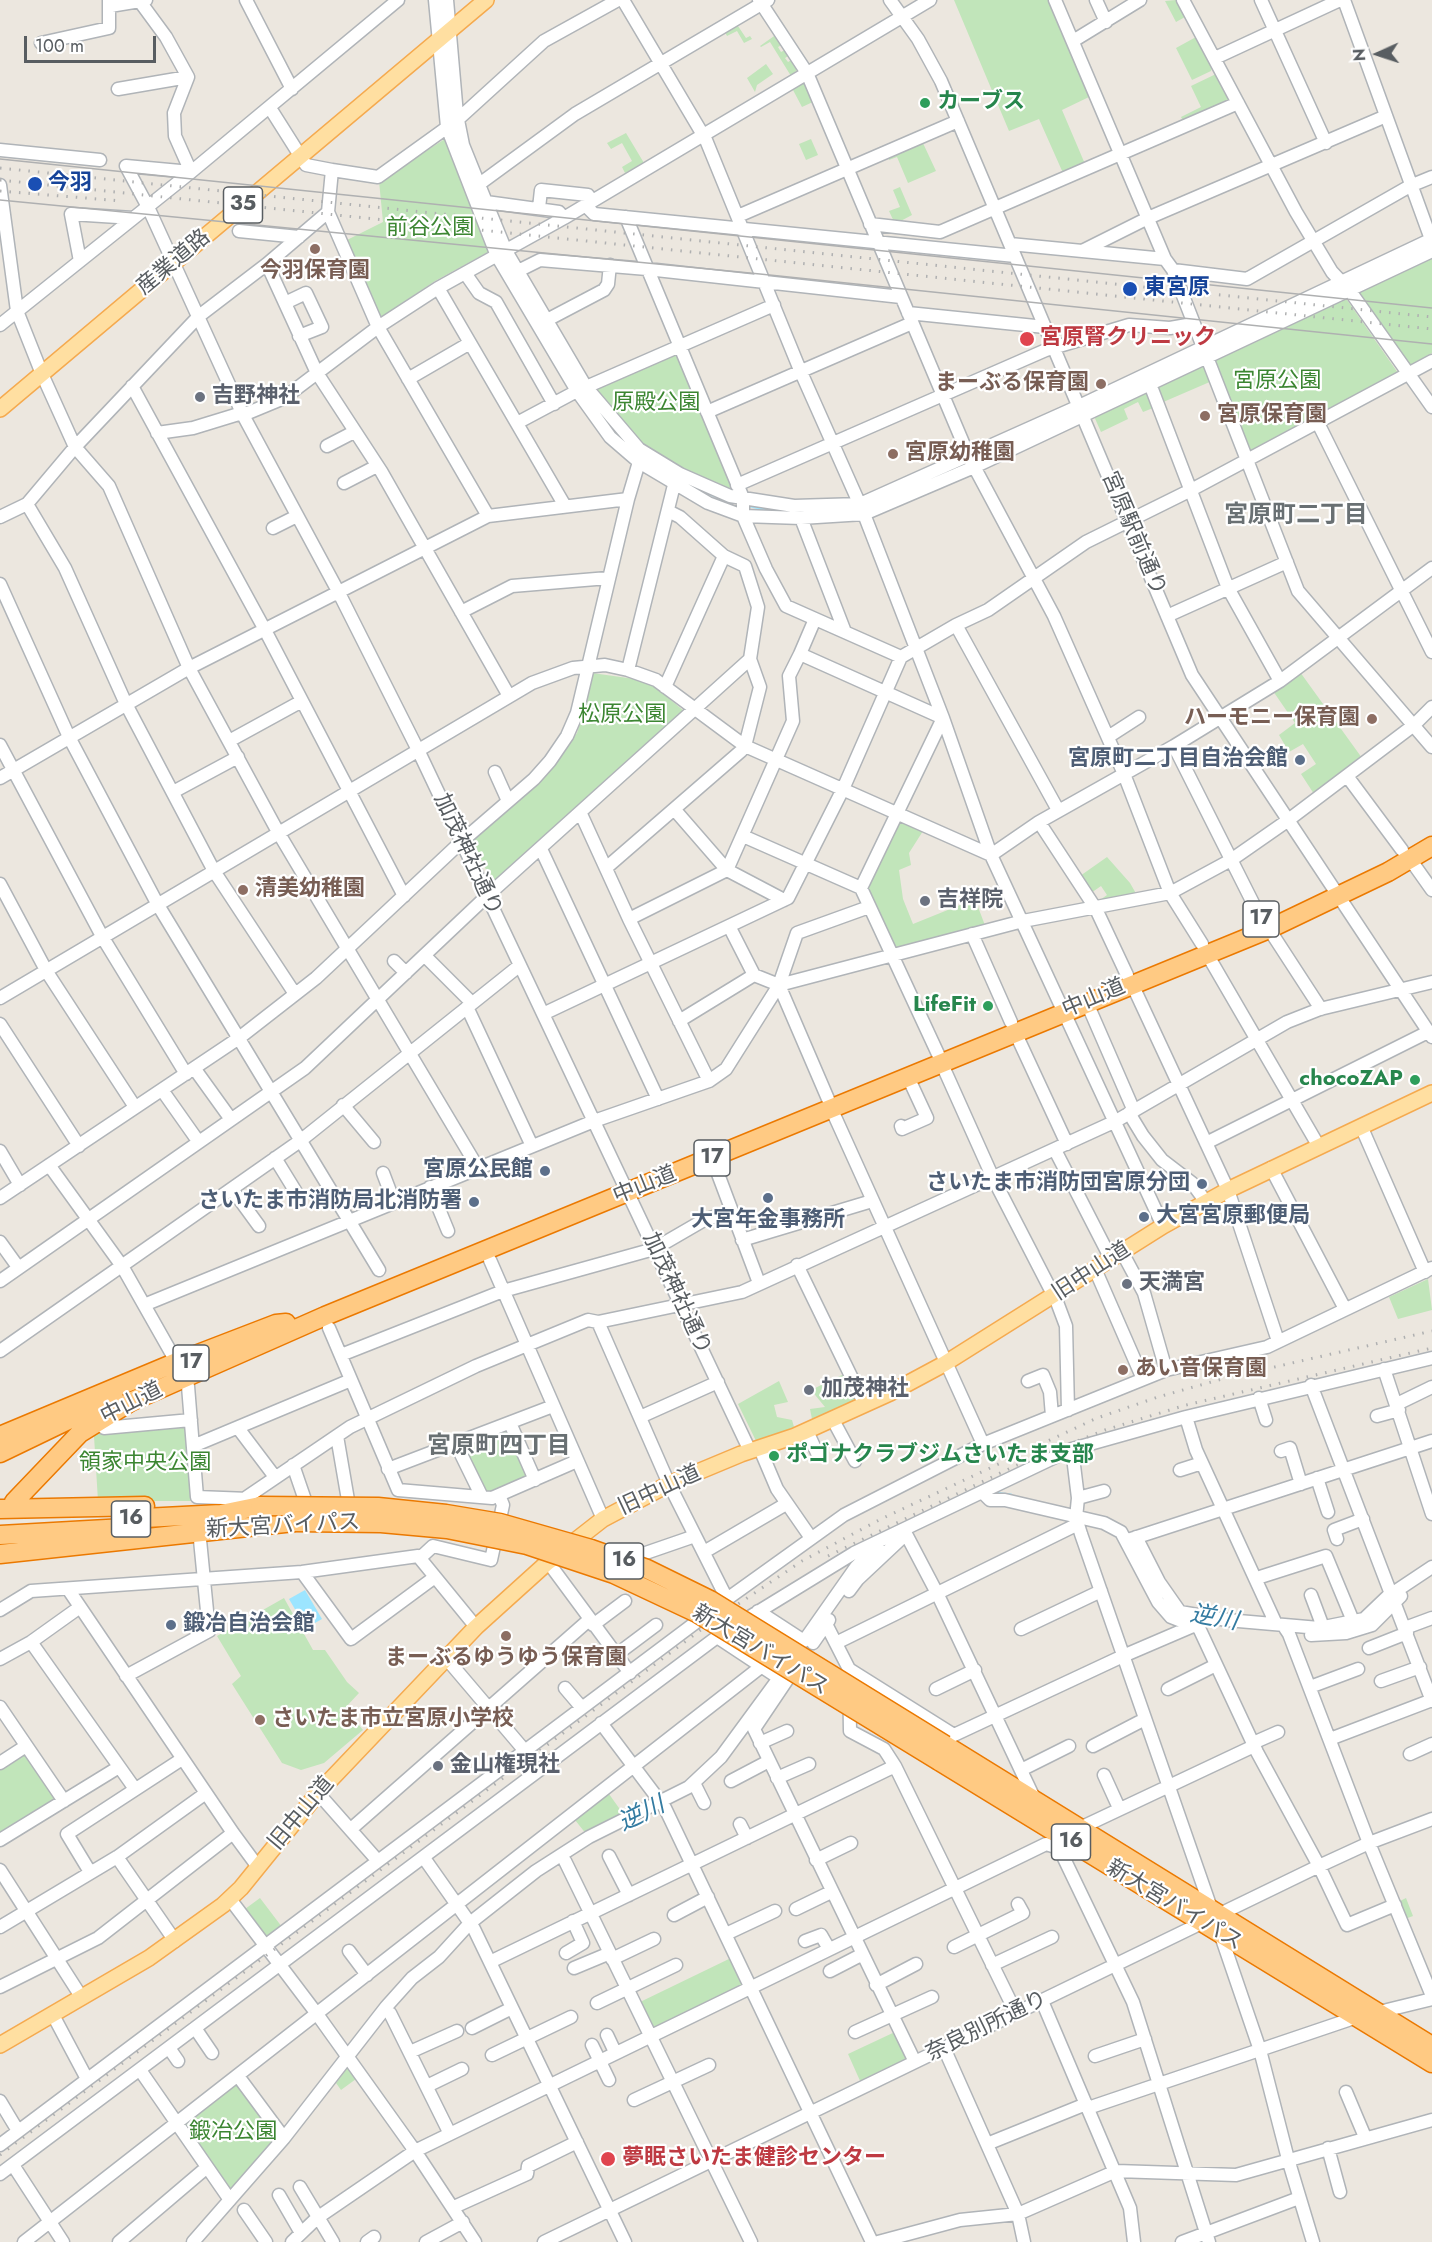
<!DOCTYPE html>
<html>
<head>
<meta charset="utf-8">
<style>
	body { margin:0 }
	#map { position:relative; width:1432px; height:2242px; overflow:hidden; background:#ece7df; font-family:Jost,sans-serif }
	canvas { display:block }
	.north { position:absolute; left:1348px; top:24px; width:60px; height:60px; -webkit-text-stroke:4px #fff; paint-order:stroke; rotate:267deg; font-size:16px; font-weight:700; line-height:24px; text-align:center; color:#585d61 }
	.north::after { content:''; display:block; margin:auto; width:21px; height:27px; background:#585d61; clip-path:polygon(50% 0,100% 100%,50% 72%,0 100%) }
	.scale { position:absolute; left:24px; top:36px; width:132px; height:27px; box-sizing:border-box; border:3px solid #585d61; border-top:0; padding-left:8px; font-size:18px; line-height:21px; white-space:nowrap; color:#585d61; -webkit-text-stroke:4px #fff; paint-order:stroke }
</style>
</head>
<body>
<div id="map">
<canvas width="1432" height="2242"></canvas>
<div class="north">N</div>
<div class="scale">100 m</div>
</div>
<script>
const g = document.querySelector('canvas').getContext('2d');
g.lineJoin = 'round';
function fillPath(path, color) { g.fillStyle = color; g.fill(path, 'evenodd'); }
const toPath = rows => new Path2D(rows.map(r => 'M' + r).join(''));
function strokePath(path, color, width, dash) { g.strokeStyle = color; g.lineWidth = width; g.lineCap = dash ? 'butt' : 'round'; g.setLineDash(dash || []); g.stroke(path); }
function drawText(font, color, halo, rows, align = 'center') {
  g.font = font + ' Jost,"Noto Sans JP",sans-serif'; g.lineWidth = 4.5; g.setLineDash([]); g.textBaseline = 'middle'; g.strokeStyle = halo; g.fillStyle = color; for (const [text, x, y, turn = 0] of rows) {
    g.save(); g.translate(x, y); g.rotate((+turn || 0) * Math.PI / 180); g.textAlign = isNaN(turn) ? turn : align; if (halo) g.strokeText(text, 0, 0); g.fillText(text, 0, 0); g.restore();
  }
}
fillPath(toPath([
	[954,0,1050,0,1089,97,1062,110,1085,164,1063,173,1039,119,1009,131],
	[1176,0,1185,17,1176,22,1165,1],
	[736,23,746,38,750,36,752,39,744,43,737,31,727,36,724,30],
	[777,34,784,44,778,47,781,52,787,49,790,55,785,58,788,62,793,59,799,68,791,76,770,42,761,47,760,46],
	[1196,37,1212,67,1211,71,1192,80,1176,48],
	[766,64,773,74,757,85,755,92,747,78],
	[1216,74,1229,98,1228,101,1183,121,1181,117,1201,107,1191,86],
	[803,81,806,81,815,101,802,107,793,90,786,92],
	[626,133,644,163,625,173,622,167,632,161,622,143,611,149,607,143],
	[448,137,490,251,435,281,380,318,345,241,383,222,379,181],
	[811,139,818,155,806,160,799,144],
	[922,141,936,171,908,183,897,157,889,160,889,154],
	[900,187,912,215,895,224,889,211,900,207,893,190],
	[1432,256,1432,353,1407,367,1355,293],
	[1345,297,1398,373,1251,451,1213,360],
	[677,351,738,495,719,488,639,446,594,388],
	[1205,364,1212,381,1161,403,1155,388],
	[1146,389,1158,406,1143,412,1138,402,1124,409,1128,419,1101,432,1093,414],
	[1300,672,1362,758,1314,794,1301,774,1316,764,1303,744,1289,752,1279,735,1295,723,1273,691],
	[592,673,635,679,655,687,684,711,494,887,473,841,556,762,577,733,587,700],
	[896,819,923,831,909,853,911,865,899,870,903,899,913,924,975,899,986,928,895,950,864,889],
	[1107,857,1130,883,1138,897,1097,902,1107,895,1101,886,1091,893,1080,876],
	[1428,1279,1432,1310,1398,1319,1389,1297],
	[846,1373,859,1399,812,1419,810,1409,825,1407,811,1390],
	[779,1381,788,1402,774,1405,777,1417,792,1420,794,1427,757,1443,738,1404],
	[185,1424,187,1427,193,1501,98,1501,94,1436,102,1431],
	[506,1428,529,1474,527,1478,492,1494,485,1493,463,1448,465,1444],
	[284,1598,313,1650,325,1650,347,1682,359,1693,345,1708,363,1730,324,1763,301,1770,282,1763,232,1684,241,1676,217,1636],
	[26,1750,58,1799,0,1834,0,1767],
	[609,1794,624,1815,587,1835,575,1820],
	[260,1898,282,1927,266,1938,245,1909],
	[1406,1898,1413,1916,1405,1919,1398,1902],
	[733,1957,747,1987,652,2032,638,2003],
	[897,2031,909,2061,861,2083,848,2054],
	[348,2067,356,2079,341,2090,336,2083],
	[238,2080,279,2135,231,2190,183,2126]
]), '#c1e5ba');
fillPath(toPath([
	[305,1590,322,1619,306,1628,289,1599]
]), '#9ce5ff');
strokePath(toPath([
	[945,473,969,462],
	[685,483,718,497],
	[747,505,776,512],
	[993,1493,1011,1495]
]), '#9ce5ff', 3);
const minor = toPath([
	[246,0,292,89],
	[435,0,447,127,497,256,577,391,610,437,639,462,708,503,743,516,801,518,864,514,974,467,1150,384],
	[447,0,457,115,463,145,486,202,559,212,564,218],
	[623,0,706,140,800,370,864,514,943,718,991,855,1039,822,1174,746,1280,681,1432,568],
	[759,0,807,73,969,457,1054,616,1124,774,1170,893,1202,944],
	[890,0,918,39,941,81,1192,675,1432,1037],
	[1055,0,1165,259,1173,270,1298,591,1432,747],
	[1096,0,1106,22],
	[1183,0,1296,212,1332,272,1350,291,1432,407],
	[1261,0,1326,143],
	[1344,0,1432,242],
	[110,6,146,0],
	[1073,41,1140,0],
	[41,43,109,28,109,0],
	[1215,58,1340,0],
	[118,89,188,77],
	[270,108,306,165,332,170,328,212,378,327,488,516],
	[455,122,544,41,618,0],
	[0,150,100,160],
	[126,166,148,207,243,415,339,593,419,752,750,1451],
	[126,166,191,172,175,136,174,113,188,77,166,37,141,3],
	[332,170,378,177,449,126],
	[0,185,17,311,42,374,75,447,109,486,189,668,278,832,478,1168],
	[478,185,575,114,768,0],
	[486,202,506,251,586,387,639,449,680,474,730,496,794,506,860,504,1079,406,1432,239],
	[585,205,594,214,1015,256],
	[539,208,541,190,588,195,592,201],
	[738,216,958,121],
	[626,217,743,498,743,516,766,569,786,606,901,657],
	[870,224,940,232,1238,103],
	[239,231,299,237],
	[1010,244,1165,259],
	[1084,250,1148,218,1386,116],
	[80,261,71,214,133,218],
	[267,264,317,373,381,471,509,696],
	[1173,270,1247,279,1410,186,1432,177],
	[518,271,540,260,647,269,901,297],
	[465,273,479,293,496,302,554,404],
	[438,288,565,506],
	[285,303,306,293,322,327,299,336],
	[908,313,1045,327],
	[547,320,604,290,608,284,610,265],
	[0,325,191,172,398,0],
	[408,379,470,343],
	[132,386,265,630,404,896],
	[586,387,774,305],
	[707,412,912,323],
	[243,415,284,398,378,327,438,288,564,218,930,0],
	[1317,421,1432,652],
	[517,423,577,391],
	[157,433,193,428,242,413],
	[327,446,354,432],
	[344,483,377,466],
	[737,485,1046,350,1129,325,1170,328,1193,324],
	[27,504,65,568,126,704,214,871,295,994],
	[0,517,27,504,75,447,199,316,267,264,328,212],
	[801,518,845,632],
	[273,528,297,516],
	[0,584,69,737,158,905,379,1270],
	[461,612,512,586,608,578],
	[1167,616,1287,562],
	[815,619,800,654,943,718,861,888],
	[956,625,1058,810],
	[628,670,674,485],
	[1280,681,1228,588,1150,384,1432,251],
	[665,687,724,556],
	[1108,737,1139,717],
	[229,741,302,701],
	[0,745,103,938,186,1074],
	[1174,746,1261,919],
	[495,772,508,801],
	[1347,776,1402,850],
	[0,778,189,668,488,516,628,499],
	[173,792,238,757],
	[674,809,727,870,784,900],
	[581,814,629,919,709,1081],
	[1039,822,1096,909,1127,975],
	[743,836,861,888,938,1054],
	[541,849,658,1099],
	[1410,859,1432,890],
	[606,868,741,751,745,746,760,687,750,659,758,607,745,566,724,556,680,517,668,511],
	[0,884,47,972,135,1107],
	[629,919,727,870,793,721,789,676,800,654],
	[729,926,754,975,779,985,1023,921,1170,893,1231,860,1287,821,1414,725,1432,707],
	[1269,929,1321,1009],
	[972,934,1011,1022],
	[1207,954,1318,1145],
	[425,956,472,1003],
	[394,961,406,973],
	[1132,984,1228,1190,1278,1341],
	[779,985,828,1099],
	[0,998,532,683,573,668,605,665,628,670,656,680,745,746,991,855,1163,1226],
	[1087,1003,1134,1111],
	[467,1007,532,1146],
	[543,1014,788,898,843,789,901,657,956,625,988,610,1086,542,1191,490,1432,361],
	[679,1021,754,975],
	[0,1024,79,1146],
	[1015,1032,1067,1144],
	[941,1062,993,1178,1057,1302,1066,1326,1068,1410],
	[194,1068,230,1118],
	[162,1090,198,1141],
	[343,1105,374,1142],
	[831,1108,983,1444],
	[1129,1113,1143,1136,1162,1160,1192,1183,1206,1202],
	[901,1126,902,1129,927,1118,908,1077],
	[1361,1126,1425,1272],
	[1206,1143,1428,1032],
	[1055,1150,1111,1259],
	[0,1151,20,1185],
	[275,1158,299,1197],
	[712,1158,759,1283],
	[49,1165,122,1266,173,1356],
	[1271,1168,1345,1309],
	[383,1173,394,1202],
	[430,1187,448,1231],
	[232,1189,259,1226],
	[0,1198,239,1038,316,978,461,842,534,779,550,761,567,736,577,713,628,499,639,462],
	[742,1240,872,1201],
	[0,1242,18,1267],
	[1122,1252,1144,1293,1166,1370],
	[490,1260,603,1519],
	[797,1265,865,1405],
	[1095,1269,1143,1379],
	[0,1281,305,1068,487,896,750,659],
	[144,1305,594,1121,709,1081,726,1069,779,985,797,933,869,907],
	[598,1322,669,1484,727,1599],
	[329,1328,398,1490,492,1498,577,1461],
	[0,1351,300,1141,519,966],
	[341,1355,503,1291,654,1249,704,1220,731,1211],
	[1384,1369,1432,1514],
	[1028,1381,1043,1375,1050,1392,1052,1416],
	[1311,1385,1432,1701],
	[188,1386,197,1497,249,1499],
	[1259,1398,1266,1420],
	[1397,1404,1432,1387],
	[1377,1416,1399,1410],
	[640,1417,718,1382],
	[1186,1417,1196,1450,1276,1624],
	[833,1420,855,1461],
	[510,1423,535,1480],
	[104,1428,191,1420],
	[238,1428,275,1477],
	[807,1431,818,1455],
	[337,1436,348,1500],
	[456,1444,482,1497],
	[193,1446,351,1380],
	[760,1449,777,1489,811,1538],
	[1072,1449,1078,1498,1076,1518,1081,1534,1212,1911],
	[1281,1451,1290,1448,1301,1484],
	[293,1465,305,1500],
	[388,1469,553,1406],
	[1180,1470,1202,1463],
	[1317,1478,1328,1512],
	[982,1492,990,1500,1005,1500,1104,1523,1121,1532,1158,1602,1171,1617,1199,1628,1257,1752,1319,1866,1347,1925,1395,1905],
	[1078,1498,1104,1491],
	[244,1499,350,1427,476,1366,588,1320,598,1322,742,1292,1116,1121,1287,1022,1320,1009,1432,982],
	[906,1534,938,1595,1035,1800],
	[1136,1537,1159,1582,1180,1612,1227,1620,1319,1628,1364,1619,1387,1597,1432,1567],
	[1131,1539,1432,1441],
	[1337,1539,1334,1530,1363,1519],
	[704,1552,786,1504],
	[637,1556,695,1536],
	[420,1558,433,1546,491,1560,503,1505,499,1495],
	[548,1562,630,1673],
	[302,1572,351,1639,435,1577],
	[1257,1578,1326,1556,1353,1621],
	[68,1589,233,1833,258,1867],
	[849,1591,858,1579,906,1534,904,1531],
	[1311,1595,1323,1627],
	[0,1610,31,1591,302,1572,418,1556,476,1627],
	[758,1611,804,1641,856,1567,879,1544],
	[826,1624,849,1669,850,1731,884,1749,895,1766,1016,2013],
	[593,1625,625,1601],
	[1283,1625,1289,1634,1369,1843,1432,1996],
	[1405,1628,1432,1618],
	[1021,1629,1101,1591],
	[1311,1635,1346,1633,1372,1625,1401,1596],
	[31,1642,135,1789],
	[813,1643,829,1620],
	[836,1643,1078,1524],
	[1369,1648,1407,1633],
	[616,1655,656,1625],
	[446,1658,525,1751],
	[0,1659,31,1642,80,1607],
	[849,1669,954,1735,1123,1656,1193,1626],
	[126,1676,209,1631,200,1540],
	[789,1677,754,1729,915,2062],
	[1381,1681,1420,1667],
	[1310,1687,1358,1669],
	[565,1688,582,1708],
	[936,1689,975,1670],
	[1168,1689,1216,1665],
	[0,1707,64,1801],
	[601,1723,665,1808,872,2242],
	[1330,1739,1432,1700],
	[760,1743,787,1731],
	[1253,1743,1278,1732],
	[1093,1746,1145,1719],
	[1410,1754,1432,1744],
	[0,1763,26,1746],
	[1021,1770,1069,1746],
	[1104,1775,1119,1808],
	[777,1778,809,1764],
	[731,1781,769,1761],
	[694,1783,704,1803],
	[318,1793,378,1861],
	[740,1824,747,1838],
	[1080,1828,1254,1746],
	[351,1829,590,1619],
	[0,1840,119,1767],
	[609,1856,629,1895],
	[117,1857,175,1941],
	[424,1858,474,1929,625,2242],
	[816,1860,851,1843],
	[565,1861,751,2242],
	[0,1870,82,1998],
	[90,1872,67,1834,182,1759],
	[230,1899,317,2014,415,2151,475,2242],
	[796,1909,831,1892],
	[674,1915,708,1897],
	[0,1927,117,1857,206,1793],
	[1219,1930,1260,2050,1288,2159,1313,2242],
	[726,1934,775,1911],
	[805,1941,821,1935,829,1949],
	[954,1947,1023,1913,1018,1904],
	[349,1951,367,1975],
	[566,1953,583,1943,573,1921],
	[612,1959,654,1939],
	[490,1962,895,1766],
	[992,1965,1052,1937],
	[574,1968,610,1953],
	[830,1971,861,1955],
	[876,1985,916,1964],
	[0,1987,98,1938,233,1833],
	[1042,2001,1130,2208,1134,2242],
	[597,2003,676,1965],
	[1379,2012,1432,1999],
	[390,2013,450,2134],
	[53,2015,87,2079],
	[195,2028,212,2053],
	[472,2028,512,2008],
	[855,2032,932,1997],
	[607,2035,615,2052],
	[592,2045,609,2080],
	[169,2048,178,2061],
	[944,2048,1018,2214,1024,2242],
	[410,2052,457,2031],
	[492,2055,571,2017],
	[1095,2056,1145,2039],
	[140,2070,230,2200],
	[238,2076,284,2138],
	[427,2086,462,2069],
	[1346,2092,1365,2137],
	[634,2100,709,2065],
	[0,2101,18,2131],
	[1088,2108,1357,2017],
	[987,2144,1086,2104],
	[0,2145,727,1599,844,1515,983,1444,1166,1370,1267,1347,1432,1268],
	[1328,2148,1340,2192],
	[13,2165,63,2242],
	[0,2174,717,1637,854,1553,1072,1449,1186,1417,1432,1358],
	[300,2187,333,2242],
	[279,2195,301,2233],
	[454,2207,527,2174,528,2166,577,2142],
	[244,2210,266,2242],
	[24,2242,762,1666],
	[119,2242,206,2168],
	[193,2242,284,2138,386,2007,412,1978,439,1957,470,1923,536,1871,589,1837,689,1787,721,1757,779,1678,717,1637],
	[292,2242,317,2218,415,2151,1046,1844,1059,1848,1133,2002,1209,2242],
	[367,2242,374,2237],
	[426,2242,463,2222],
	[544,2242,1319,1866,1369,1843,1432,1819],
	[878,2242,960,2220,1018,2214,1116,2171,1236,2175,1432,2120],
	[1182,2242,1299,2198]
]);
const major = toPath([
	[0,409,486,0],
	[0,2045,149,1958,223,1905,241,1888,318,1793,476,1627,548,1562,603,1519,669,1484,741,1454,795,1436,890,1393,944,1364,1163,1226,1228,1190,1432,1093]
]);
const highway = toPath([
	[0,1436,172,1364,276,1324,286,1323],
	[0,1453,114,1398],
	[14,1502,80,1433,130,1402,325,1316,1269,929,1388,872,1432,846],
	[0,1509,145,1506],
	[125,1519,221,1514,260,1506],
	[0,1535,142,1527],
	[0,1554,294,1522],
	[945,1745,1432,2046],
	[939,1761,1432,2063]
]);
strokePath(minor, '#b0b4b8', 15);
strokePath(major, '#f5aa4f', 18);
strokePath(highway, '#eb7900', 21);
strokePath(minor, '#fff', 12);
strokePath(major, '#ffdfa1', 15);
strokePath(highway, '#ffca83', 18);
strokePath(toPath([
	[0,159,1432,308],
	[0,200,760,274,1432,344]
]), '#afb0b1', 1.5);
strokePath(toPath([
	[0,168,1432,317],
	[0,180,1432,329],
	[0,191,122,201],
	[828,1556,1015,1466,1105,1430,1186,1405,1432,1348],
	[0,2155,710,1623,802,1561,881,1519,1097,1418,1158,1397,1222,1379,1432,1331]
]), '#afb0b1', 3, [1.5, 8]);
const highwayBridge = toPath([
	[260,1506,378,1507,446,1514,500,1523,591,1549,647,1569,710,1600,945,1745],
	[294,1522,381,1523,447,1529,527,1545,614,1574,697,1613,939,1761]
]);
strokePath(highwayBridge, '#eb7900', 21, []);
strokePath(highwayBridge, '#ffca83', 18);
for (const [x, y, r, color] of [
	[925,103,6,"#2e9e5b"],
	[35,184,8,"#1a4fb4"],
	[315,249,6,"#8d6e63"],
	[1130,289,8,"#1a4fb4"],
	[1027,339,8,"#e0444e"],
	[1101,384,6,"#8d6e63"],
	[200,397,6,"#6b7280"],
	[1205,416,6,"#8d6e63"],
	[893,454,6,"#8d6e63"],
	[1372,719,6,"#8d6e63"],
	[1300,760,6,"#5c6f8a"],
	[243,890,6,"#8d6e63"],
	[925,901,6,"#6b7280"],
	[988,1006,6,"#2e9e5b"],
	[1415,1080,6,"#2e9e5b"],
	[545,1171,6,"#5c6f8a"],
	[1202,1184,6,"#5c6f8a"],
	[768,1198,6,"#5c6f8a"],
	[474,1202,6,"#5c6f8a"],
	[1144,1217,6,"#5c6f8a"],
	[1127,1284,6,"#6b7280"],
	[1123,1370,6,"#8d6e63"],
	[809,1390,6,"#6b7280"],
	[774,1456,6,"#2e9e5b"],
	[171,1625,6,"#5c6f8a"],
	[506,1636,6,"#8d6e63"],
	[260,1720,6,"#8d6e63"],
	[438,1766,6,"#6b7280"],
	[608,2159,8,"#e0444e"]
]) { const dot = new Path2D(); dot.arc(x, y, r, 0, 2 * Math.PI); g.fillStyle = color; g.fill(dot); strokePath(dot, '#fff', 2); }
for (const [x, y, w] of [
	[243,205,39],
	[1261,919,36],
	[712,1158,36],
	[191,1363,36],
	[131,1519,39],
	[624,1561,39],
	[1071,1842,39]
]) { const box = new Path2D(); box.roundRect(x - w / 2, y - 18, w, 36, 4.5); g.fillStyle = '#fff'; g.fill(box); strokePath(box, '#585d61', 1.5); }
drawText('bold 21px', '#585d61', null, [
	["35",243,205],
	["17",1261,919],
	["17",712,1158],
	["17",191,1363],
	["16",131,1519],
	["16",624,1561],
	["16",1071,1842]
]);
drawText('bold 22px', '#27864d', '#fff', [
	["カーブス",937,103],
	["LifeFit",976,1006,"right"],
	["chocoZAP",1403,1080,"right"],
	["ポゴナクラブジムさいたま支部",786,1456]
], 'left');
drawText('bold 22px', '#164399', '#fff', [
	["今羽",48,184],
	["東宮原",1144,289]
], 'left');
drawText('22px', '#3c8632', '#fff', [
	["前谷公園",430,229],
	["宮原公園",1277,382],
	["原殿公園",656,404],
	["松原公園",622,716],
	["領家中央公園",145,1464],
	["鍛冶公園",233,2133]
]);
drawText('22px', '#585d61', '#fff', [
	["産業道路",174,263,-40],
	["宮原駅前通り",1133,534,67],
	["加茂神社通り",467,855,65],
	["中山道",1094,999,-23],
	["中山道",645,1186,-22],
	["旧中山道",1092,1272,-33],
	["加茂神社通り",676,1294,65],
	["中山道",132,1404,-27],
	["旧中山道",660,1491,-25],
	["新大宮バイパス",283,1527,-3],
	["新大宮バイパス",760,1651,31],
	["旧中山道",302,1814,-50],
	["新大宮バイパス",1174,1906,31],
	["奈良別所通り",987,2027,-26]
]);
drawText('bold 22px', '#785e54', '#fff', [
	["今羽保育園",315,272,"center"],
	["まーぶる保育園",1089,384,"right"],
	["宮原保育園",1217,416],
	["宮原幼稚園",905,454],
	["ハーモニー保育園",1360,719,"right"],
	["清美幼稚園",255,890],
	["あい音保育園",1135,1370],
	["まーぶるゆうゆう保育園",506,1659,"center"],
	["さいたま市立宮原小学校",272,1720]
], 'left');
drawText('bold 22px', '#be3a42', '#fff', [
	["宮原腎クリニック",1040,339],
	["夢眠さいたま健診センター",622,2159]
], 'left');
drawText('bold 22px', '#5b616d', '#fff', [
	["吉野神社",212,397],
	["吉祥院",937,901],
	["天満宮",1139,1284],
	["加茂神社",821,1390],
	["金山権現社",450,1766]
], 'left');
drawText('bold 22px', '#4e5e75', '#fff', [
	["宮原町二丁目自治会館",1288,760],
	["宮原公民館",533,1171],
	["さいたま市消防団宮原分団",1190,1184],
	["さいたま市消防局北消防署",462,1202],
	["大宮宮原郵便局",1156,1217,"left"],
	["大宮年金事務所",768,1221,"center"],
	["鍛冶自治会館",183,1625,"left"]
], 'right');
drawText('bold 24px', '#697073', '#fff', [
	["宮原町二丁目",1296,516],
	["宮原町四丁目",499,1447]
]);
drawText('italic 24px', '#337ba1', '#fff', [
	["逆川",1214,1619,10],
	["逆川",642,1815,-26]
]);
</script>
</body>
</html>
